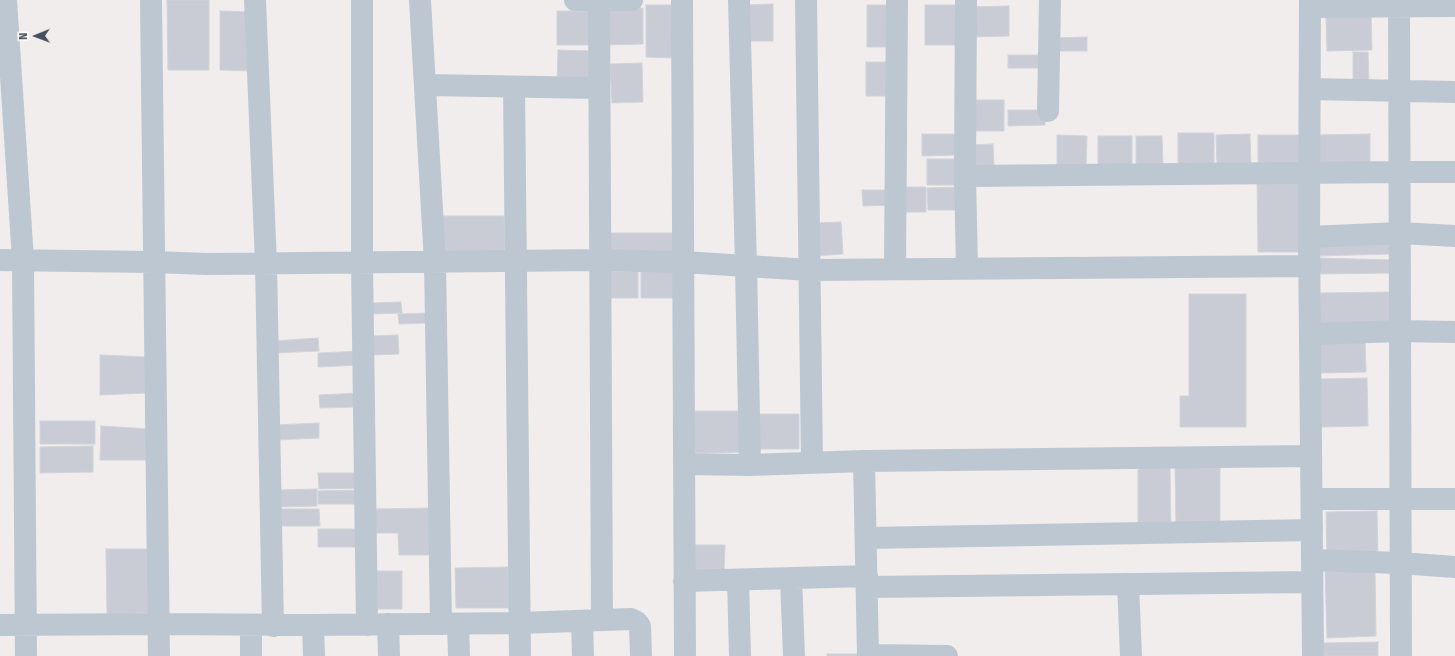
<!DOCTYPE html>
<html>
<head>
<meta charset="utf-8">
<style>
	body { margin:0 }
	#map { position:relative; width:1455px; height:656px; overflow:hidden; background:#f1eded; font-family:"Fira Sans",sans-serif }
	canvas { display:block }
	.north { position:absolute; left:16px; top:16px; width:40px; height:40px; -webkit-text-stroke:3px #fff; paint-order:stroke; rotate:269deg; font-size:11px; font-weight:700; line-height:16px; text-align:center; color:#44505d }
	.north::after { content:''; display:block; margin:auto; width:14px; height:18px; background:#44505d; clip-path:polygon(50% 0,100% 100%,50% 72%,0 100%) }
</style>
</head>
<body>
<div id="map">
<canvas width="1455" height="656"></canvas>
<div class="north">N</div>
</div>
<script>
const g = document.querySelector('canvas').getContext('2d');
g.lineJoin = 'round';
function fillPath(path, color) { g.fillStyle = color; g.fill(path, 'evenodd'); }
const toPath = rows => new Path2D(rows.map(r => 'M' + r).join(''));
function strokePath(path, color, width, dash) { g.strokeStyle = color; g.lineWidth = width; g.lineCap = dash ? 'butt' : 'round'; g.setLineDash(dash || []); g.stroke(path); }
const building = toPath([
	[167,0,209,0,209,70,168,70,167,0],
	[773,4,773,41,745,41,745,5,773,4],
	[646,5,675,5,675,58,646,57,646,5],
	[867,5,895,5,895,47,867,47,867,5],
	[925,5,957,5,957,45,925,45,925,5],
	[1009,6,1009,36,972,37,971,7,1009,6],
	[605,8,643,8,643,44,606,45,605,8],
	[220,11,251,12,251,71,220,70,220,11],
	[557,11,591,11,591,45,557,45,557,11],
	[1371,14,1372,50,1327,51,1326,15,1371,14],
	[1087,37,1087,51,1054,51,1054,38,1087,37],
	[558,50,592,51,591,83,557,83,558,50],
	[1353,52,1368,52,1369,86,1353,86,1353,52],
	[1008,55,1044,55,1044,68,1008,68,1008,55],
	[866,62,892,62,893,96,866,96,866,62],
	[642,63,643,102,612,103,610,64,642,63],
	[968,100,1004,100,1004,131,968,131,968,100],
	[1008,110,1045,110,1045,125,1008,126,1008,110],
	[1178,133,1214,133,1214,167,1178,167,1178,133],
	[922,134,957,134,958,155,922,156,922,134],
	[1250,134,1251,167,1217,168,1216,135,1250,134],
	[1370,134,1370,169,1318,170,1318,135,1370,134],
	[1057,135,1087,136,1086,167,1057,167,1057,135],
	[1258,135,1299,135,1299,168,1258,167,1258,135],
	[1098,136,1132,136,1132,168,1098,168,1098,136],
	[1136,136,1162,136,1163,166,1136,167,1136,136],
	[993,144,994,166,969,167,969,145,993,144],
	[927,159,961,159,962,185,927,185,927,159],
	[1299,179,1300,252,1258,252,1257,180,1299,179],
	[899,187,926,187,926,212,899,212,899,187],
	[961,187,961,210,928,210,927,188,961,187],
	[862,190,895,190,895,205,863,206,862,190],
	[441,216,504,216,505,253,441,253,441,216],
	[841,222,843,254,815,256,814,223,841,222],
	[607,233,673,233,674,256,607,256,607,233],
	[1392,239,1390,254,1315,256,1315,240,1392,239],
	[1319,258,1392,260,1392,273,1319,274,1319,258],
	[638,271,638,298,604,298,604,272,638,271],
	[641,271,676,271,676,298,641,298,641,271],
	[1393,292,1394,329,1320,330,1320,293,1393,292],
	[1189,294,1246,294,1246,427,1180,427,1180,396,1189,396,1189,294],
	[401,302,402,313,370,314,370,303,401,302],
	[430,313,430,323,399,324,398,314,430,313],
	[398,335,399,354,371,355,370,336,398,335],
	[318,338,319,351,274,353,274,341,318,338],
	[1365,339,1366,372,1321,373,1320,340,1365,339],
	[362,351,362,365,318,367,318,353,362,351],
	[100,355,149,357,147,393,100,395,100,355],
	[1367,378,1368,426,1320,427,1320,379,1367,378],
	[358,393,358,407,320,408,319,395,358,393],
	[693,411,745,411,745,452,694,453,693,411],
	[751,414,799,414,799,449,751,449,751,414],
	[40,421,95,421,95,444,40,444,40,421],
	[319,423,319,438,276,440,275,425,319,423],
	[101,426,150,429,150,460,100,460,101,426],
	[93,446,93,472,40,473,40,447,93,446],
	[1175,465,1220,465,1220,528,1176,528,1175,465],
	[1170,468,1171,529,1138,530,1138,469,1170,468],
	[318,473,362,473,362,488,319,489,318,473],
	[317,489,317,506,278,507,278,490,317,489],
	[363,490,364,504,318,504,318,491,363,490],
	[431,508,432,555,399,555,398,533,376,533,375,509,431,508],
	[279,509,319,509,320,526,279,526,279,509],
	[1377,511,1378,555,1327,557,1326,512,1377,511],
	[318,529,362,529,362,547,318,547,318,529],
	[691,545,725,545,724,574,691,574,691,545],
	[106,549,147,549,148,613,107,614,106,549],
	[508,567,509,608,456,608,455,568,508,567],
	[1325,568,1375,568,1376,636,1327,638,1325,568],
	[374,571,402,571,402,609,374,609,374,571],
	[1378,642,1378,656,1324,656,1323,643,1378,642],
	[827,654,859,654,860,656,827,656,827,654]
]);
fillPath(building, '#c9ccd4');
strokePath(building, '#d1d3da', 1);
strokePath(toPath([
	[6,0,23,260,26,656],
	[151,0,159,656],
	[255,0,266,264,273,626],
	[362,0,362,263,367,625],
	[420,0,435,262,441,624],
	[575,0,632,0],
	[599,0,602,620],
	[682,0,685,656],
	[739,0,746,266,750,465],
	[806,0,812,463],
	[966,0,965,176,967,268],
	[1310,0,1309,237,1313,656],
	[1399,0,1401,656],
	[1310,7,1455,6],
	[425,85,599,88],
	[514,87,520,656],
	[1310,89,1455,92],
	[1048,111,1050,0],
	[965,176,1400,172,1455,172],
	[1309,237,1400,233,1455,236],
	[0,260,153,262,207,264,600,260,683,262,810,270,1310,266],
	[895,269,897,0],
	[1310,334,1400,331,1455,332],
	[864,461,868,656],
	[684,464,750,465,864,461,1311,456],
	[1312,499,1455,499],
	[866,538,1312,530],
	[1312,560,1400,563,1455,567],
	[791,578,794,656],
	[738,580,740,656],
	[684,581,867,576],
	[1128,584,1131,656],
	[867,587,1312,582],
	[582,621,583,656],
	[388,624,389,656],
	[458,624,459,656],
	[0,625,159,624,313,625,520,623,631,619,637,622,640,626,641,656],
	[313,625,314,656],
	[868,655,947,656],
	[251,656,251,626]
]), '#bdc7d1', 22);
</script>
</body>
</html>
